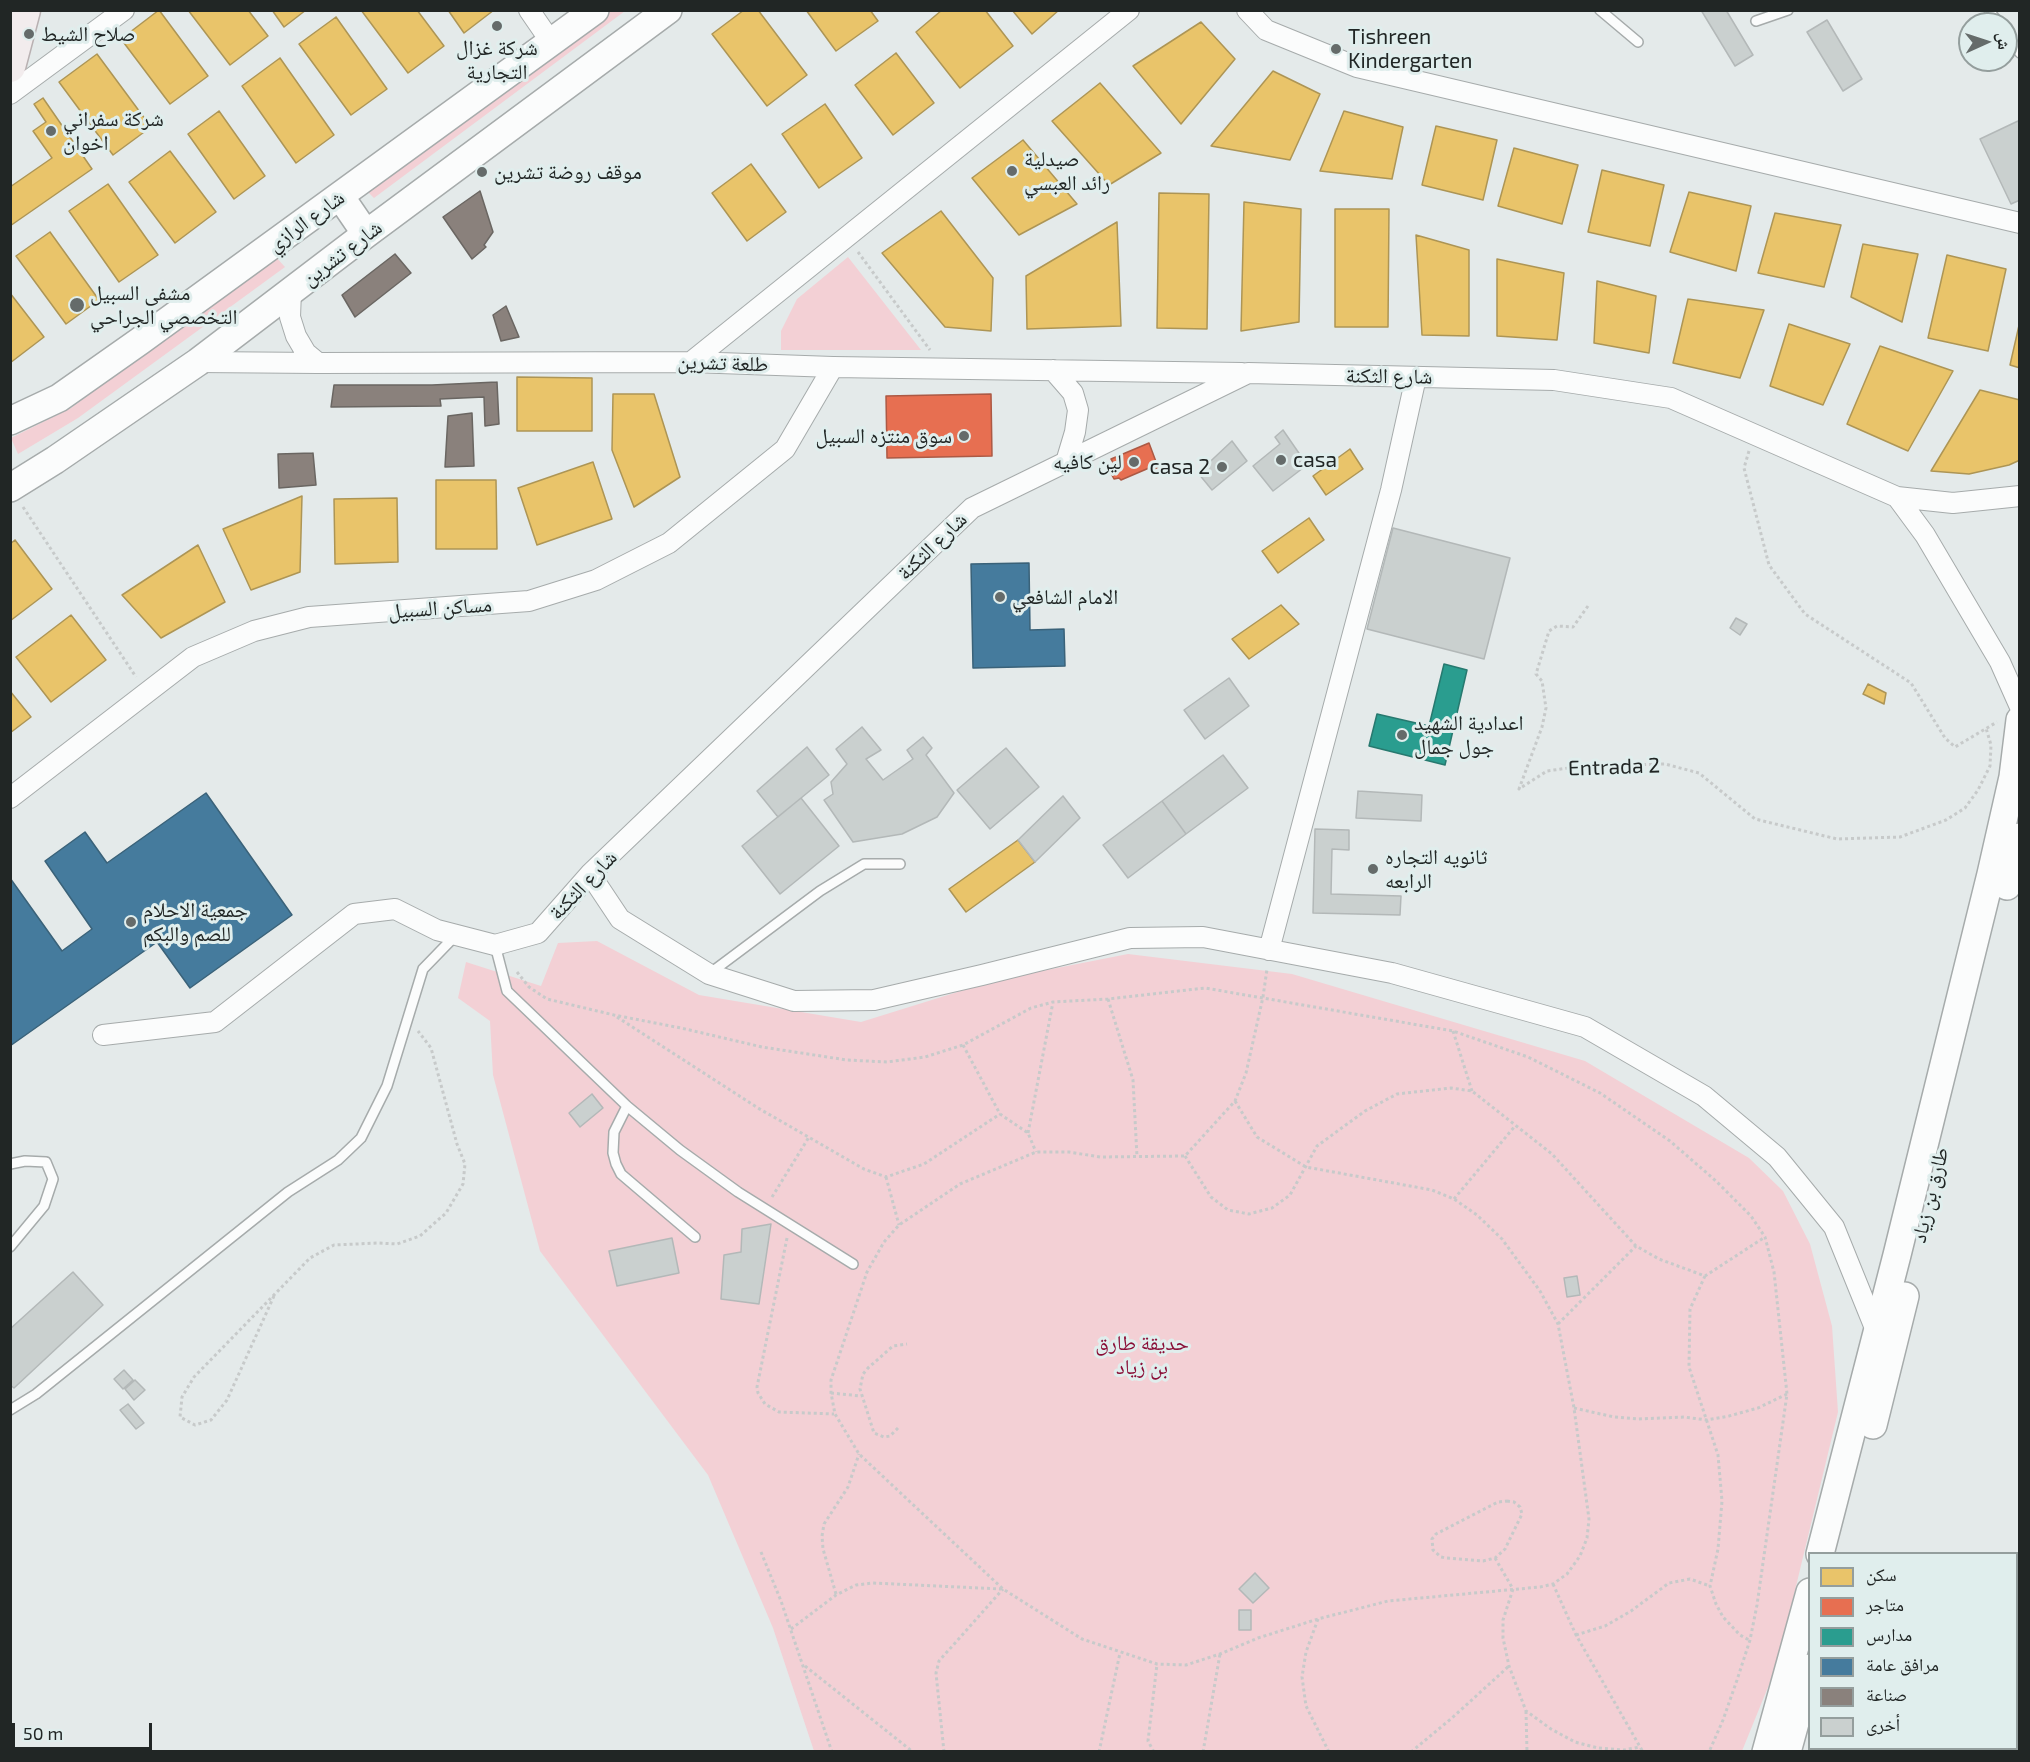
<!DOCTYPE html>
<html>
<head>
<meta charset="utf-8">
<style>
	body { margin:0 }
	#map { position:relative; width:2030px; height:1762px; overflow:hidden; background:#e4eaea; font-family:"Exo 2","Noto Naskh Arabic",sans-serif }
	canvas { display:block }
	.frame { position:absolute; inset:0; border:12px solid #212625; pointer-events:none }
	.legend { position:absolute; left:1808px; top:1552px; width:210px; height:198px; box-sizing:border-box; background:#e0eeed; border:2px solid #949e9d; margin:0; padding:8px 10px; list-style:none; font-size:18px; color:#212625 }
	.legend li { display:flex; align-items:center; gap:12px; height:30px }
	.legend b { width:30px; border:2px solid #949e9d }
	.north { position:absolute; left:1958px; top:12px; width:60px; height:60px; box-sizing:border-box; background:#e0eeed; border:2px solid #949e9d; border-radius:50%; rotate:87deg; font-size:16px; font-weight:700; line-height:24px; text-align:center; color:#212625 }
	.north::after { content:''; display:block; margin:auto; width:21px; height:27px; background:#656b6a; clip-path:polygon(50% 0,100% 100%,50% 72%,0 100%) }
	.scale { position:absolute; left:12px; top:1723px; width:140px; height:27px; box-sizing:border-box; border:3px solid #212625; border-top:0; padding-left:8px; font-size:18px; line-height:21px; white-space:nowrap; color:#212625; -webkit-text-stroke:4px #e0eeed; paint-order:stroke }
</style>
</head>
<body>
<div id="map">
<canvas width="2030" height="1762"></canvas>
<div class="frame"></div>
<ul class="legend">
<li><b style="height:16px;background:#e9c46a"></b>سكن</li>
<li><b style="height:16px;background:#e76f51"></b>متاجر</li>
<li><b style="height:16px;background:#2a9d8f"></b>مدارس</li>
<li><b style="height:16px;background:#457b9d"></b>مرافق عامة</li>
<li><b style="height:16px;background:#8a817c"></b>صناعة</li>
<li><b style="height:16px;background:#cad0cf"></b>أخرى</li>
</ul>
<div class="north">ش</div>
<div class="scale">50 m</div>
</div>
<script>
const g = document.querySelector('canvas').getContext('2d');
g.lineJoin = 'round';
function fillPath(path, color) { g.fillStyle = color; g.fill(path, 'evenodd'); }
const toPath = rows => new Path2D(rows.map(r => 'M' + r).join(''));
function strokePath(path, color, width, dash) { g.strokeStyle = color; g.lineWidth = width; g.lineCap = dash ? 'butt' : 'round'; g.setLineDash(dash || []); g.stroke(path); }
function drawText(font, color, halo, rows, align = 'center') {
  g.font = font + ' "Exo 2","Noto Naskh Arabic",sans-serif'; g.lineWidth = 6; g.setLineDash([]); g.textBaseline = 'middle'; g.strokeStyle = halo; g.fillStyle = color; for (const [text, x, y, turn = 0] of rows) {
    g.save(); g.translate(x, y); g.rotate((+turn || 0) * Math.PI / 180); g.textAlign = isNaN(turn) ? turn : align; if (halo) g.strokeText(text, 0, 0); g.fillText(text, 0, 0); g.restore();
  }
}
fillPath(toPath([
	[609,11,625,11,374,198,367,191],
	[275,256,285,267,78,418,18,454,11,438,71,408],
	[848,257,921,350,781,350,781,331,797,299],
	[597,941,699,995,861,1022,996,980,1128,954,1292,974,1585,1061,1749,1158,1783,1191,1810,1244,1832,1326,1838,1412,1777,1665,1742,1751,814,1751,773,1628,708,1475,540,1251,493,1075,490,1021,458,998,466,962,541,986,558,943]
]), '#f3d0d5');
const homes = toPath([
	[159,10,208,76,170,104,121,39,159,10],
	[188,10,248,10,268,36,230,65,188,10],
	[272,10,306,10,284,27,272,10],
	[361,10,417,10,444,46,408,73,361,10],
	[448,10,494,10,464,33,448,10],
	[744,10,758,10,807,75,767,106,712,34,744,10],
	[806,10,870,10,878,21,836,51,806,10],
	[942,10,985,10,1013,46,960,88,916,32,942,10],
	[1012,10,1059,10,1032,34,1012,10],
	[336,17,387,89,351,115,299,44,336,17],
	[1201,22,1235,59,1181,124,1133,66,1201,22],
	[896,53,934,103,893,135,855,85,896,53],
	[97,54,151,127,113,155,59,82,97,54],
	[280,58,334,135,296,163,242,86,280,58],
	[1273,71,1320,94,1290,160,1211,146,1273,71],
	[1100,83,1161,153,1109,185,1052,121,1100,83],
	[43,98,92,169,10,226,10,187,52,158,33,131,46,122,34,104,43,98],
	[825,104,862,158,819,188,782,134,825,104],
	[219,111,265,176,234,199,188,134,219,111],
	[1344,111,1403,127,1392,179,1320,171,1344,111],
	[1436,126,1497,140,1483,200,1422,185,1436,126],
	[1023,140,1077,204,1019,235,972,178,1023,140],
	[1514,148,1578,165,1562,224,1498,206,1514,148],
	[170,151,216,212,175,243,129,182,170,151],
	[751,164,786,212,747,241,712,193,751,164],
	[1602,170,1664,185,1650,246,1588,232,1602,170],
	[108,184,158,255,119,282,69,211,108,184],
	[1689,192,1751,206,1736,271,1670,252,1689,192],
	[1159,193,1209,194,1207,329,1157,328,1159,193],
	[1244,202,1301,209,1299,322,1241,331,1244,202],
	[1335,209,1389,209,1388,327,1335,327,1335,209],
	[941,211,993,278,991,331,945,327,882,253,941,211],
	[1775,213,1841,225,1824,287,1758,273,1775,213],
	[1117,222,1121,326,1027,329,1026,276,1117,222],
	[50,232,99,300,66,324,16,256,50,232],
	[1416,235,1469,250,1469,336,1422,335,1416,235],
	[1863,244,1918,254,1902,322,1851,297,1863,244],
	[1947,255,2006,269,1988,351,1928,338,1947,255],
	[1497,259,1564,273,1557,340,1497,336,1497,259],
	[1597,281,1656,296,1649,353,1594,343,1597,281],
	[10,293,44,337,10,363,10,293],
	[1688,299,1764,310,1740,378,1673,363,1688,299],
	[2020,321,2020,368,2010,365,2020,321],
	[1789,324,1850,344,1823,405,1770,386,1789,324],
	[1880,346,1953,371,1908,451,1847,424,1880,346],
	[517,377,592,378,592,431,517,431,517,377],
	[1980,390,2020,400,2020,460,2009,465,1969,474,1931,471,1980,390],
	[613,394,654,394,680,477,634,507,612,450,613,394],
	[1350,449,1363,469,1326,495,1313,476,1350,449],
	[593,462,612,519,537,545,518,488,593,462],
	[436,480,496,480,497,549,436,549,436,480],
	[302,496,300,572,251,590,223,529,302,496],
	[397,498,398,562,335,564,334,499,397,498],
	[1309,518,1324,540,1278,573,1262,551,1309,518],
	[15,540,52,589,10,621,10,544,15,540],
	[198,545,225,602,161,638,122,595,198,545],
	[1281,605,1299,624,1249,659,1232,639,1281,605],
	[71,615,106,660,51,702,16,657,71,615],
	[1868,684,1886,693,1884,704,1863,694,1868,684],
	[10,691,31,717,10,733,10,691],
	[1018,840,1035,862,966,912,949,889,1018,840]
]);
fillPath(homes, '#e9c46a');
strokePath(homes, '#ad9555', 1.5);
const shops = toPath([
	[991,394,992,456,887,458,886,396,991,394],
	[1149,443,1158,467,1151,471,1149,468,1121,480,1119,478,1114,479,1108,468,1114,464,1111,459,1149,443]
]);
fillPath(shops, '#e76f51');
strokePath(shops, '#ac5944', 1.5);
const schools = toPath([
	[1444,664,1467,670,1445,765,1369,746,1377,714,1429,726,1444,664]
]);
fillPath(schools, '#2a9d8f');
strokePath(schools, '#27796f', 1.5);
const public = toPath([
	[1029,563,1030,630,1064,629,1065,666,973,668,971,564,1029,563],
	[206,793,292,915,190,988,157,942,10,1046,10,878,62,951,92,929,45,861,85,832,107,863,206,793]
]);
fillPath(public, '#457b9d');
strokePath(public, '#3a6279', 1.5);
const industry = toPath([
	[480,191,493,232,484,245,486,247,472,259,443,217,480,191],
	[395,254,411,273,355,317,342,295,395,254],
	[506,306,519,337,501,341,493,315,506,306],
	[497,382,499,424,485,426,484,397,440,399,441,406,331,407,334,385,432,385,497,382],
	[472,413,474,466,445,467,448,416,472,413],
	[313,453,316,485,279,488,278,454,313,453]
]);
fillPath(industry, '#8a817c');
strokePath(industry, '#6a6662', 1.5);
const building = toPath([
	[1701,10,1726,10,1753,55,1735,66,1701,10],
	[1827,20,1862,79,1843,91,1807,32,1827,20],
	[2018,121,2020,124,2020,200,2011,204,1980,139,2018,121],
	[1283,430,1303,459,1299,462,1303,468,1273,491,1253,466,1280,444,1275,437,1283,430],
	[1232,441,1247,461,1212,490,1198,473,1232,441],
	[1393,528,1510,558,1484,659,1367,629,1393,528],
	[1736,618,1747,624,1740,635,1730,628,1736,618],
	[1229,678,1249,706,1205,739,1184,710,1229,678],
	[862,727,881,750,866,759,883,780,913,759,907,750,923,737,932,748,926,755,954,793,937,817,902,834,853,842,824,800,833,794,831,782,847,764,836,749,862,727],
	[807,747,829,775,778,817,757,791,807,747],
	[1006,748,1039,787,990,829,957,790,1006,748],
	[1223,755,1248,788,1186,834,1162,801,1223,755],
	[1358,791,1422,795,1421,821,1356,818,1358,791],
	[1063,796,1080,818,1035,862,1018,840,1063,796],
	[801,798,839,846,780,894,742,846,801,798],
	[1162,801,1186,834,1128,878,1103,845,1162,801],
	[1315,829,1349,830,1349,850,1332,849,1331,894,1401,896,1400,915,1313,913,1315,829],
	[592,1094,603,1108,580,1127,569,1113,592,1094],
	[771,1224,759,1304,721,1299,724,1255,741,1252,742,1229,771,1224],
	[672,1238,679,1273,617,1286,609,1251,672,1238],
	[73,1272,103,1305,14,1388,10,1385,10,1329,73,1272],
	[1577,1276,1580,1295,1567,1297,1564,1278,1577,1276],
	[124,1370,133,1380,123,1389,114,1379,124,1370],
	[135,1380,145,1390,134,1400,125,1389,135,1380],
	[128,1404,144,1423,136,1429,120,1410,128,1404],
	[1255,1573,1269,1588,1253,1603,1239,1589,1255,1573],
	[1239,1610,1251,1610,1251,1630,1239,1630,1239,1610],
	[1926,1748,1945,1748,1946,1752,1926,1752,1926,1748]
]);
fillPath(building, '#cad0cf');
strokePath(building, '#b3b8b8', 1.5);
const service = toPath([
	[1600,10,1638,42],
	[1989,10,1999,24],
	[1756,21,1788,10],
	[2006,34,2020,53],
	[495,945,507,991,627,1106,680,1150,738,1192,853,1264],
	[709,974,820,891,864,864,900,864],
	[627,1106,614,1132,613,1153,616,1164,621,1174,695,1237],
	[10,1164,25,1161,46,1162,53,1179,44,1206,10,1247],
	[10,1410,36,1394,288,1192,338,1160,361,1138,387,1086,423,969,456,935]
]);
const minor = toPath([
	[529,10,551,42],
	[1247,10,1266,30,1357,67,2020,223],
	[10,94,124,10],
	[291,291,290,317,296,336,306,353,318,363],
	[198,362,318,363,691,362,833,367,1242,373],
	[691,362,1129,10],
	[1053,370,1073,393,1078,410,1075,432,1066,462],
	[1897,497,1925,535,2000,662,2020,707],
	[10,798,193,657,254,631,309,617,529,601,596,580,669,543,785,449,833,367],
	[590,874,620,919,709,974,794,1001,874,1000,982,975,1130,938,1203,937,1392,973,1585,1027,1704,1096,1777,1157,1834,1227,1877,1333],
	[1269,950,1391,490,1416,377],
	[103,1035,215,1022,354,914,395,909,437,930,495,945,538,933,590,874,972,508,1248,373,1554,380,1671,398,1897,497,1953,503,2020,496]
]);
const secondary = toPath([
	[340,196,366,234],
	[10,421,59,398,140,341,595,10],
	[10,488,55,460,198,362,366,234,668,10],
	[2007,886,2020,837],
	[1873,1425,1905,1296],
	[1820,1554,1897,1255,1991,874,2013,777,2020,720],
	[1766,1752,1810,1592],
	[1787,1752,1810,1668]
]);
const primary = toPath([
	[10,67,25,10]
]);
strokePath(service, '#a6abab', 12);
strokePath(minor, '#a6abab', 22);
strokePath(secondary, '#a6abab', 30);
strokePath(primary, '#b9b1b2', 33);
strokePath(toPath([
	[858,252,930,350],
	[1749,451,1744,468,1769,565,1805,614,1911,683,1945,738,1955,747,1997,722],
	[23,507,136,677],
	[1588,606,1573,627,1557,626,1549,631,1536,674,1542,681,1546,708,1542,727,1519,789,1547,771,1582,766,1665,764,1699,773,1755,819,1837,839,1900,837,1946,820,1965,808,1978,790,1990,766,1991,745,1986,728],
	[517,972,529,987,547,999,614,1015,681,1028,762,1047,847,1060,887,1062,925,1057,963,1045,1031,1008,1053,1002,1108,999,1205,988,1453,1031,1528,1057,1600,1093,1670,1141,1716,1181,1751,1216,1765,1237,1774,1272,1787,1394,1757,1605,1750,1640,1737,1680,1723,1720,1709,1752],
	[1108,999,1133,1080,1137,1157],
	[617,1017,758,1108,864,1169,886,1177,924,1164,1000,1114],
	[1453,1031,1472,1091],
	[963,1045,1000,1114,1028,1133,1036,1152],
	[1235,1101,1257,1137,1306,1167,1432,1190,1454,1199,1477,1215,1502,1239,1540,1291,1558,1324,1574,1408,1589,1519,1587,1538,1580,1556,1567,1574,1553,1584,1540,1587,1388,1601,1318,1619,1258,1638,1220,1654,1186,1665,1157,1664,1082,1639,1003,1589,859,1454,835,1414,831,1393,831,1380,867,1272,884,1242,899,1225,960,1184,1036,1152,1069,1152,1100,1157,1185,1156,1235,1101,1246,1073,1263,997,1267,969],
	[1028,1133,1053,1002],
	[1185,1156,1211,1197,1228,1210,1249,1214,1272,1208,1290,1195,1317,1146,1365,1111,1397,1094,1451,1088,1472,1091,1552,1154,1636,1246,1659,1259,1705,1276,1765,1237],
	[886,1177,899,1225],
	[772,1197,809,1137],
	[1454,1199,1515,1126],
	[787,1238,757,1387,758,1393,765,1404,779,1412,834,1414],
	[1705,1276,1690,1309,1689,1367,1718,1455,1722,1501,1718,1549,1710,1586,1716,1604,1723,1617,1740,1635,1749,1640],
	[274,1296,227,1400,211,1420,195,1425,180,1417,182,1397,194,1377,310,1258,334,1245,378,1243,397,1244,420,1236,446,1213,463,1184,465,1164,457,1144,431,1048,418,1031],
	[1558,1324,1636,1246],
	[831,1393,861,1396],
	[1574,1408,1614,1417,1638,1419,1684,1417,1707,1420,1729,1416,1758,1408,1787,1394],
	[898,1428,890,1436,884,1437,874,1433,860,1389,863,1374,868,1368,893,1346,907,1344],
	[1507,1501,1514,1502,1520,1507,1522,1514,1505,1549,1495,1558,1483,1561,1446,1558,1441,1557,1433,1550,1432,1539,1436,1534,1498,1502,1507,1501],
	[761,1552,781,1601,832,1752],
	[1495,1558,1513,1589,1503,1620,1503,1638,1509,1666,1526,1711,1551,1729,1575,1742,1598,1748,1624,1750,1640,1747],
	[1553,1584,1576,1635,1643,1752],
	[836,1594,823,1549,822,1536,824,1524,848,1487,859,1454],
	[1318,1619,1306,1652,1302,1677,1306,1706,1329,1752],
	[791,1629,836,1595,856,1585,873,1583,1001,1589],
	[1576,1635,1605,1626,1631,1611,1669,1583,1690,1579,1710,1586],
	[805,1666,913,1752],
	[1526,1711,1527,1752],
	[944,1752,936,1673,939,1661,1003,1589],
	[1099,1752,1120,1653],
	[1154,1752,1148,1741,1157,1664],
	[1203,1752,1220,1654],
	[1411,1752,1452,1718,1509,1666]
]), '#c7caca', 3, [3, 3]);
strokePath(service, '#fbfcfc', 9);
strokePath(minor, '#fbfcfc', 20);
strokePath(secondary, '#fbfcfc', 27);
strokePath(primary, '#f2eced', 30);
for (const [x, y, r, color] of [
	[497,26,6,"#656b6a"],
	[29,34,6,"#656b6a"],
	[1336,49,6,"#656b6a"],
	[51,131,6,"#656b6a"],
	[1012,171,6,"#656b6a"],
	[482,172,6,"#656b6a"],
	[77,305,8,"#656b6a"],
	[964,436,6,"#656b6a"],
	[1281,460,6,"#656b6a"],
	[1134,462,6,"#656b6a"],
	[1222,467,6,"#656b6a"],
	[1000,597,6,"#656b6a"],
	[1402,735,6,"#656b6a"],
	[1373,869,6,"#656b6a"],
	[131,922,6,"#656b6a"]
]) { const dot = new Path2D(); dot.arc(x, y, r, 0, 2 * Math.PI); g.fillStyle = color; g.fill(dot); strokePath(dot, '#e0eeed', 2); }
drawText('21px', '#212625', '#e0eeed', [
	["صلاح الشيط",41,34],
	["Tishreen",1348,37],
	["Kindergarten",1348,61],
	["شركة غزال",497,48,"center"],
	["التجارية",497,72,"center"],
	["شركة سفراني",63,119],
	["اخوان",63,143],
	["صيدلية",1024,159],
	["رائد العبسي",1024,183],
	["موقف روضة تشرين",494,172],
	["مشفى السبيل",90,293],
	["التخصصي الجراحي",90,317],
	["سوق منتزه السبيل",952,436,"right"],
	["casa",1293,460],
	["لين كافيه",1122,462,"right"],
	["casa 2",1210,467,"right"],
	["الامام الشافعي",1012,597],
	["اعدادية الشهيد",1414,723],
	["جول جمال",1414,747],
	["ثانويه التجاره",1385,857],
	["الرابعه",1385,881],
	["جمعية الاحلام",143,910],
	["للصم والبكم",143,934]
], 'left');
drawText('21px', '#212625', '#e0eeed', [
	["شارع الرازي",306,221,-36],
	["شارع تشرين",342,253,-37],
	["طلعة تشرين",723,363,2],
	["شارع الثكنة",1389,376,1],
	["شارع الثكنة",932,546,-44],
	["مساكن السبيل",440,608,-4],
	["Entrada 2",1614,767,-2],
	["شارع الثكنة",583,885,-46],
	["طارق بن زياد",1930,1195,-76]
]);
drawText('21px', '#8a0e37', '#e0eeed', [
	["حديقة طارق",1142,1343],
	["بن زياد",1142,1367]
]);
</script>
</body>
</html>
